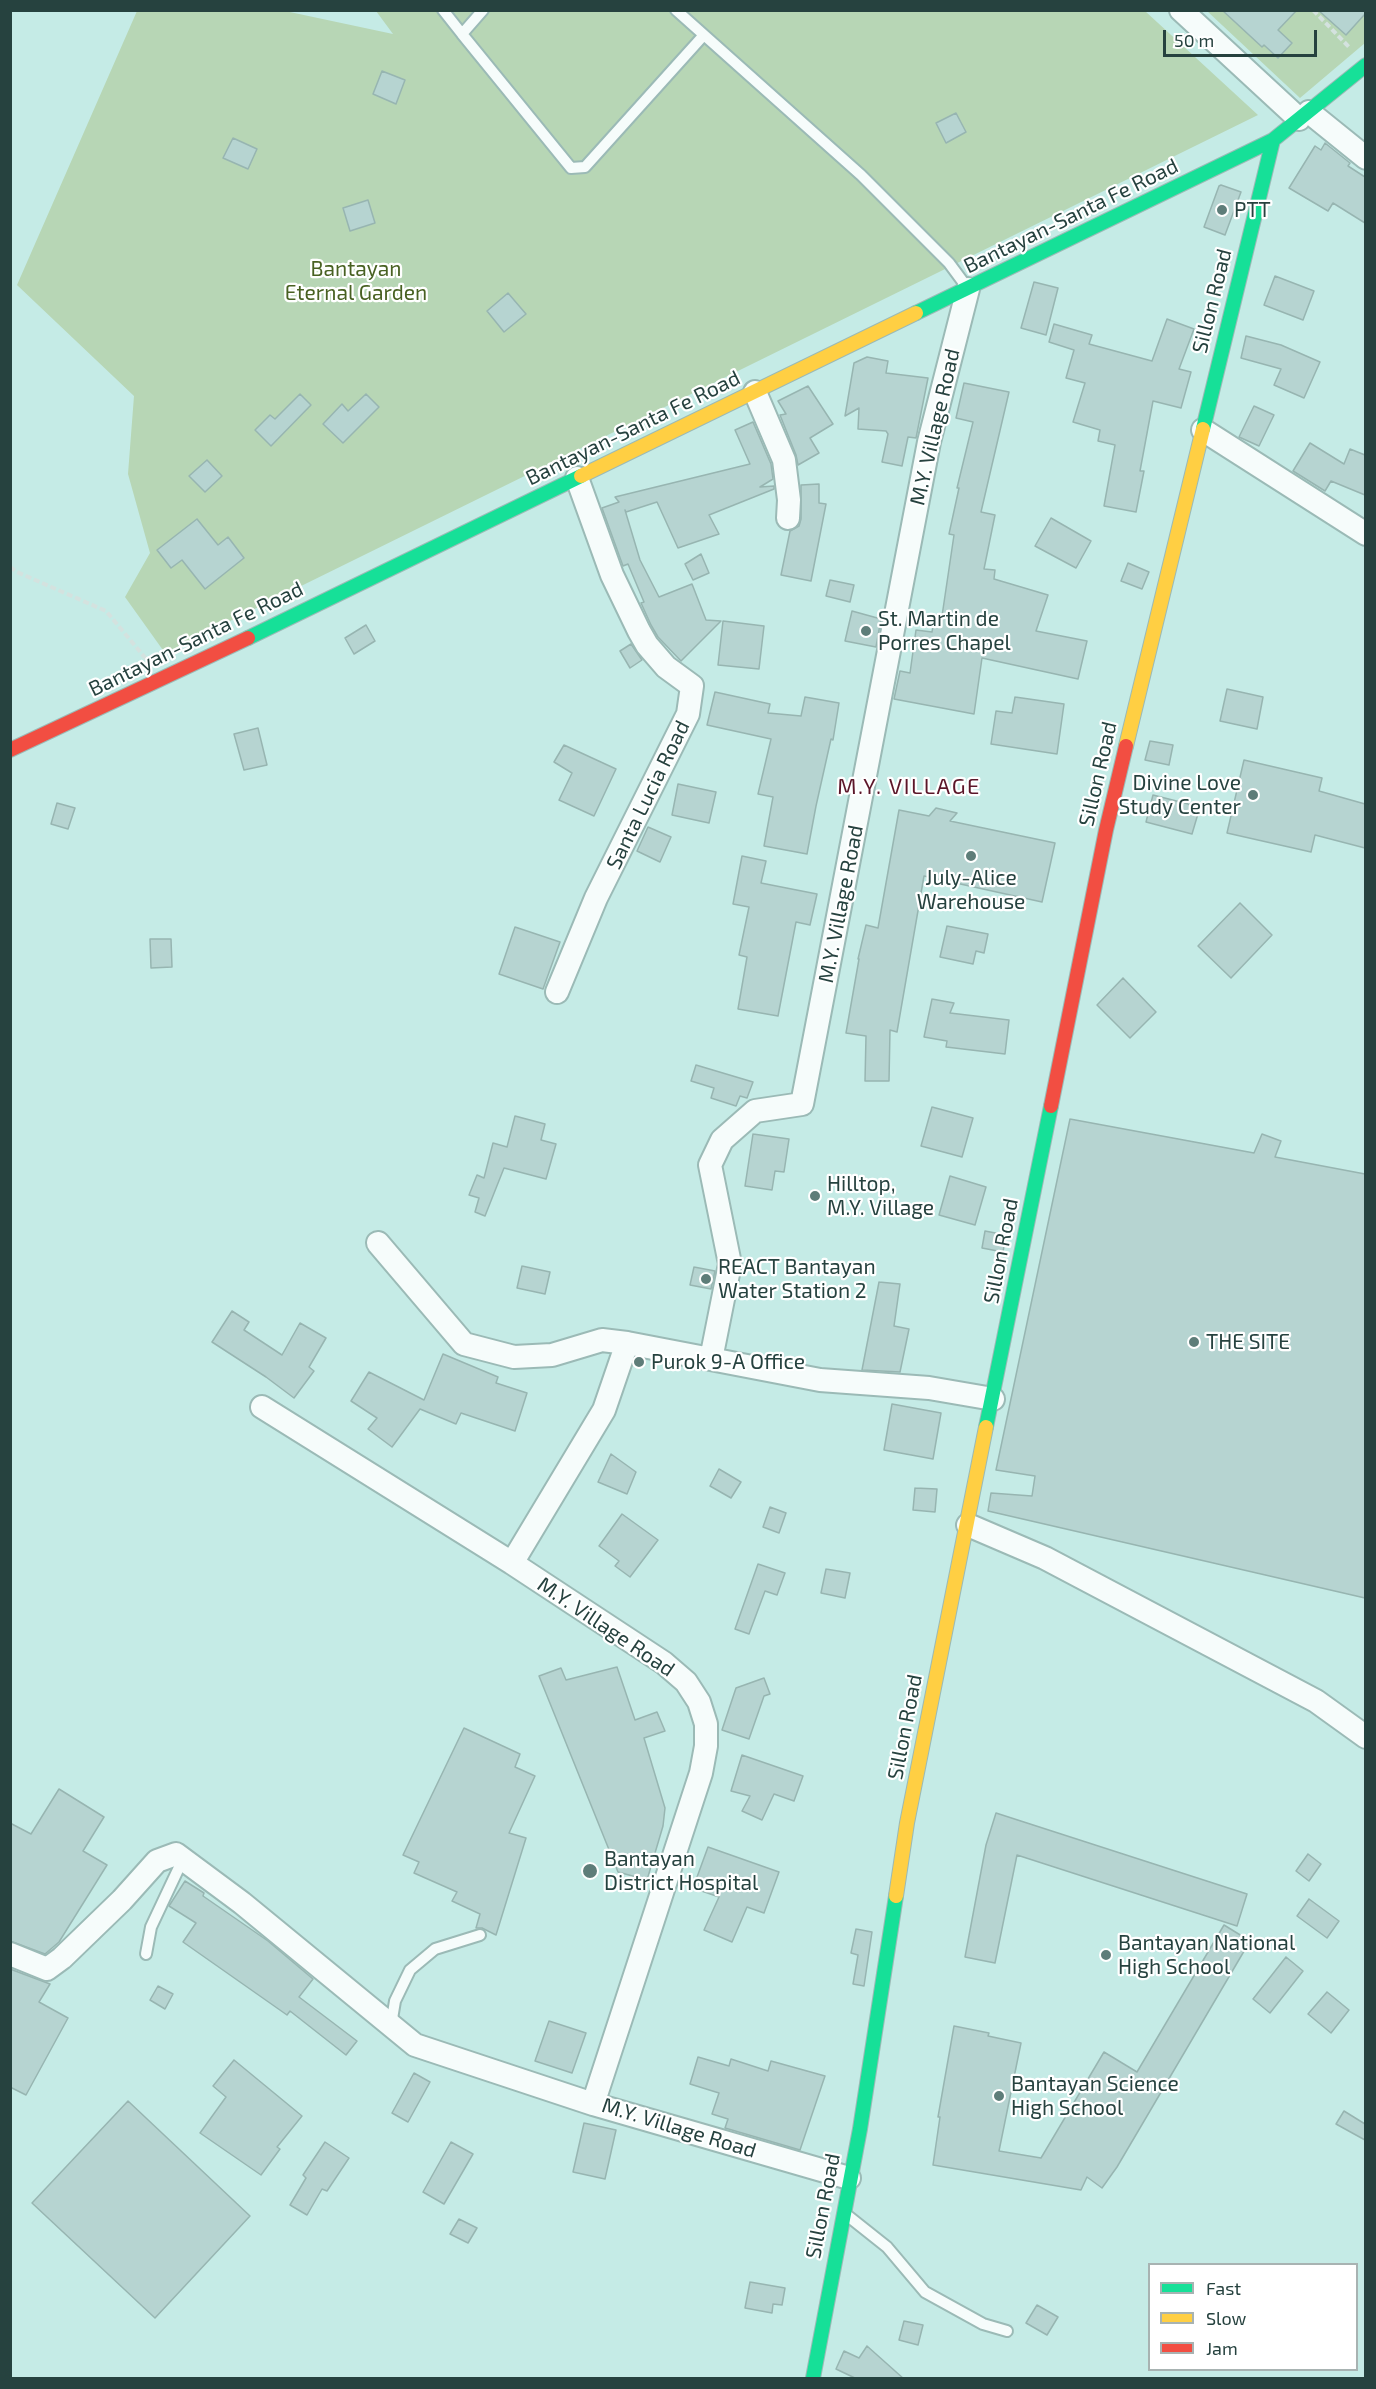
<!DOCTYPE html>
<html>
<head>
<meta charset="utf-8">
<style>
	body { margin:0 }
	#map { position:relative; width:1376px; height:2389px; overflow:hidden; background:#c5ebe6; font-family:"Exo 2",sans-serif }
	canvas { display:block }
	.frame { position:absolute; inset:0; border:12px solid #26423f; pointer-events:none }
	.legend { position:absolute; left:1148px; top:2263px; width:210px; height:108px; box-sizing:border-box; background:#fff; border:2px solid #a8b3b2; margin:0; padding:8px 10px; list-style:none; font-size:18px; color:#26423f }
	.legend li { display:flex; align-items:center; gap:12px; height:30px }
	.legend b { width:30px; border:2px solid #a8b3b2 }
	.scale { position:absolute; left:1163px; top:30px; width:154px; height:27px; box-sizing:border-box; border:3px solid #26423f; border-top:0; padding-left:8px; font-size:18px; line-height:21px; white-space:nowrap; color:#26423f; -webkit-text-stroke:4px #fff; paint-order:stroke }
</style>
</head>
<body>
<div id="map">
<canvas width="1376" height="2389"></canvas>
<div class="frame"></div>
<ul class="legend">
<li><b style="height:8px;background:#16e098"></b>Fast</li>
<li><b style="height:8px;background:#ffcf43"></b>Slow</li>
<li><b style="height:8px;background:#f24e42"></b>Jam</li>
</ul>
<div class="scale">50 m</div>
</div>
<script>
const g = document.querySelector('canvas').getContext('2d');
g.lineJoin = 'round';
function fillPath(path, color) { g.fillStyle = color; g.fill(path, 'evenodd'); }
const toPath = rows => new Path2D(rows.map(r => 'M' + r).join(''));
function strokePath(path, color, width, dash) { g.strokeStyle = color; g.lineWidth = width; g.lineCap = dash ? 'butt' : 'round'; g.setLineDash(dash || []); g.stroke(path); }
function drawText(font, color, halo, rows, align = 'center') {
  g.font = font + ' "Exo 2",sans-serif'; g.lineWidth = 4.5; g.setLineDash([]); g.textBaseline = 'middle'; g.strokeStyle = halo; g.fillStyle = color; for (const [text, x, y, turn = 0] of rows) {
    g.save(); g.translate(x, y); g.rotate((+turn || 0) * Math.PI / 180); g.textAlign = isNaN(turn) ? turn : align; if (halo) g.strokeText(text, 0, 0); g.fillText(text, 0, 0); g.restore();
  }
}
fillPath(toPath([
	[137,11,285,11,393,34,376,11,1145,11,1258,115,165,653,125,597,150,553,128,474,134,396,17,285],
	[1207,11,1365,11,1365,43,1300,98]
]), '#b7d6b5');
const building = toPath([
	[1222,10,1297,10,1278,30,1292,43,1278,58,1264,45,1262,47,1222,10],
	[1318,10,1365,10,1365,14,1346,35,1318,10],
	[382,71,405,80,396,104,373,94,382,71],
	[956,113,966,132,946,143,936,123,956,113],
	[233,138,257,149,248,169,223,158,233,138],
	[1325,143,1350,163,1348,166,1365,177,1365,223,1333,203,1328,211,1289,188,1315,146,1321,150,1325,143],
	[1221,185,1241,192,1225,235,1204,227,1219,186,1221,185],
	[368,200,375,223,350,231,343,208,368,200],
	[1275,276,1314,291,1303,320,1264,305,1275,276],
	[1034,282,1058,288,1046,335,1021,328,1034,282],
	[508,293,526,314,504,332,487,311,508,293],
	[1167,319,1194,329,1179,369,1191,372,1181,408,1153,401,1140,471,1144,471,1136,512,1104,506,1115,445,1098,441,1100,430,1073,422,1085,383,1066,378,1074,350,1049,342,1054,324,1092,335,1089,344,1152,361,1167,319],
	[1246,336,1281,345,1320,362,1304,398,1274,385,1281,369,1241,358,1246,336],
	[867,357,888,361,886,373,928,378,916,438,908,437,902,466,882,462,888,434,886,431,858,429,859,408,845,416,854,363,867,357],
	[964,383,1009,392,981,512,995,515,984,569,995,570,994,579,1048,595,1036,631,1087,641,1078,679,982,658,974,714,894,699,900,671,910,673,916,630,932,632,935,615,942,616,954,535,949,534,959,488,957,488,973,422,956,418,964,383],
	[808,386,833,424,810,438,819,453,798,465,796,455,780,415,786,414,778,401,808,386],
	[300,394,311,405,271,446,255,430,270,415,275,419,300,394],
	[366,394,379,407,343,443,323,424,342,404,348,411,366,394],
	[1254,406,1274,415,1259,446,1239,437,1254,406],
	[753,422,771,464,773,479,760,487,774,486,774,489,709,515,719,534,678,548,657,502,626,512,625,510,640,560,659,597,692,584,706,620,721,621,681,661,658,637,651,625,641,603,644,602,628,564,623,566,602,508,619,502,615,497,750,464,735,430,753,422],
	[1310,443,1344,464,1350,449,1365,455,1365,495,1331,481,1325,491,1293,471,1310,443],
	[207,460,222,476,205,492,189,476,207,460],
	[819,484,819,503,826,504,811,581,781,575,790,531,799,526,801,519,801,485,819,484],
	[1051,518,1091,541,1076,568,1035,546,1051,518],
	[197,519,218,545,228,537,244,558,205,589,182,560,171,568,157,550,197,519],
	[701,554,709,573,693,580,685,564,701,554],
	[1128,563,1149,572,1142,589,1121,581,1128,563],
	[830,580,854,585,850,602,826,596,830,580],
	[852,611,881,619,876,647,845,641,852,611],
	[723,621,764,626,759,669,718,665,723,621],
	[366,625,375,641,354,654,345,638,366,625],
	[631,644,642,660,630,668,620,651,631,644],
	[1227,689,1263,697,1257,729,1220,721,1227,689],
	[715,692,770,704,768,713,801,716,805,697,839,703,833,740,831,739,816,806,807,854,764,846,773,797,758,794,771,739,707,725,715,692],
	[1015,697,1064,704,1057,754,991,744,996,711,1012,713,1015,697],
	[258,728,267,765,244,770,234,734,258,728],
	[1150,741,1173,745,1169,765,1145,760,1150,741],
	[564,745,616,769,594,816,559,800,572,773,554,762,564,745],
	[1244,760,1322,778,1319,791,1365,804,1365,848,1315,835,1311,852,1227,833,1244,760],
	[678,784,716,792,709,823,672,815,678,784],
	[1153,795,1200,807,1192,834,1146,822,1153,795],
	[57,803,75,808,68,829,51,824,57,803],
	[936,808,957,813,950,821,1055,843,1042,902,924,876,897,1032,890,1030,889,1081,865,1081,866,1036,846,1033,859,959,858,959,866,925,878,928,899,810,929,816,936,808],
	[648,827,671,837,660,862,637,851,648,827],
	[742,856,766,861,761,883,817,894,810,925,796,922,778,1016,738,1009,747,957,739,955,749,907,733,904,742,856],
	[1240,903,1272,935,1231,978,1198,946,1240,903],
	[947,926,988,934,984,953,976,951,973,964,940,957,947,926],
	[515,927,560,942,543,989,499,974,515,927],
	[150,939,171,939,172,967,151,968,150,939],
	[1123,978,1156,1012,1130,1038,1097,1005,1123,978],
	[932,999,954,1003,950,1013,1009,1020,1005,1054,946,1047,947,1041,924,1037,932,999],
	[696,1065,753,1082,747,1098,740,1096,736,1106,711,1098,714,1088,691,1081,696,1065],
	[932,1107,973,1118,962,1157,921,1146,932,1107],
	[515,1116,545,1124,541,1140,556,1144,546,1179,504,1168,485,1216,475,1212,479,1198,469,1195,477,1175,484,1178,493,1143,507,1147,515,1116],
	[1070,1119,1254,1153,1262,1134,1281,1141,1275,1157,1365,1174,1365,1598,988,1511,991,1493,1032,1496,1035,1476,996,1470,1070,1119],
	[753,1134,789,1139,784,1172,775,1171,772,1190,745,1186,753,1134],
	[950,1176,986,1187,975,1225,939,1215,950,1176],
	[985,1231,1006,1235,1003,1252,982,1248,985,1231],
	[522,1266,550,1272,545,1294,517,1288,522,1266],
	[694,1267,715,1271,711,1289,690,1285,694,1267],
	[879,1282,900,1284,894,1326,909,1329,900,1372,862,1370,879,1282],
	[232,1311,249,1322,244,1330,282,1355,300,1323,326,1338,309,1367,314,1371,294,1398,266,1377,212,1342,232,1311],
	[443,1354,498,1377,496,1383,527,1393,515,1431,461,1413,456,1424,420,1409,392,1447,368,1429,377,1418,351,1401,369,1372,424,1400,443,1354],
	[892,1404,941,1413,933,1459,884,1450,892,1404],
	[611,1454,636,1472,627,1494,598,1482,611,1454],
	[719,1469,741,1482,731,1498,710,1486,719,1469],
	[915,1488,937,1489,935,1512,913,1510,915,1488],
	[770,1507,786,1513,779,1533,763,1527,770,1507],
	[622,1514,658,1540,630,1577,615,1566,619,1561,599,1546,622,1514],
	[758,1564,785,1573,777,1595,765,1591,749,1634,735,1629,758,1564],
	[826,1569,850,1573,845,1598,821,1593,826,1569],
	[617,1667,635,1720,657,1712,665,1731,644,1738,665,1808,663,1826,647,1880,618,1872,539,1676,561,1668,566,1680,617,1667],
	[764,1678,770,1694,764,1696,749,1739,722,1730,736,1688,764,1678],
	[464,1728,520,1754,515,1767,535,1776,509,1833,526,1838,496,1935,482,1928,476,1928,480,1914,452,1901,457,1892,414,1873,419,1862,403,1855,464,1728],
	[742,1755,803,1776,794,1801,774,1794,762,1820,742,1811,750,1796,731,1791,742,1755],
	[59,1789,104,1817,83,1851,107,1865,59,1942,45,1954,10,1941,10,1823,31,1834,59,1789],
	[996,1813,1247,1894,1237,1926,1017,1855,995,1963,965,1957,986,1845,996,1813],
	[708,1847,779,1872,764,1913,747,1907,732,1942,704,1930,719,1897,693,1888,708,1847],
	[1308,1854,1321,1864,1309,1881,1296,1871,1308,1854],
	[185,1881,204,1893,203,1896,268,1941,313,1979,299,1997,357,2041,346,2055,290,2011,287,2015,183,1942,196,1923,169,1906,185,1881],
	[1309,1899,1339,1921,1327,1938,1297,1916,1309,1899],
	[1224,1925,1250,1941,1117,2167,1102,2188,1087,2177,1081,2190,933,2165,940,2117,938,2117,954,2026,989,2033,988,2036,1021,2043,999,2151,1041,2158,1104,2052,1137,2072,1224,1925],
	[856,1929,872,1932,864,1986,853,1984,858,1955,851,1953,856,1929],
	[1286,1957,1303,1971,1270,2013,1253,1999,1286,1957],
	[10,1969,50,1984,39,2002,68,2018,26,2095,10,2087,10,1969],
	[158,1986,173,1994,165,2009,150,2000,158,1986],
	[1327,1992,1349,2010,1331,2033,1308,2014,1327,1992],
	[549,2021,586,2033,572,2073,535,2061,549,2021],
	[698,2057,729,2066,731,2059,768,2071,771,2061,825,2076,800,2150,725,2128,728,2119,712,2114,719,2093,690,2084,698,2057],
	[234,2060,302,2116,277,2147,280,2149,261,2175,200,2133,226,2097,213,2086,234,2060],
	[414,2073,430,2082,408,2122,392,2113,414,2073],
	[128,2101,250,2216,155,2318,32,2203,128,2101],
	[1344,2111,1365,2124,1365,2140,1336,2124,1344,2111],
	[584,2123,616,2130,605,2179,573,2172,584,2123],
	[325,2142,349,2158,327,2191,322,2189,307,2215,290,2205,306,2178,303,2175,325,2142],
	[451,2142,473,2154,444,2204,423,2192,451,2142],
	[459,2219,477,2228,468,2243,450,2234,459,2219],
	[750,2282,785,2288,782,2305,773,2304,772,2313,745,2308,750,2282],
	[1037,2305,1058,2317,1047,2335,1026,2323,1037,2305],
	[904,2321,923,2325,918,2345,899,2340,904,2321],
	[867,2346,904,2379,857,2379,836,2369,844,2351,859,2358,867,2346]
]);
fillPath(building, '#b6d4d1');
strokePath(building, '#97b5b1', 1.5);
const lane = toPath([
	[443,10,462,34],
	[483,10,462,34,571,168,585,167,703,36],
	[676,10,861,175,949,263,966,286],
	[146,1954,151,1927,183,1859],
	[391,2025,395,2001,410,1970,435,1949,480,1935],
	[848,2216,887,2247,925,2292,983,2324,1007,2331]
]);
const street = toPath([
	[1181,10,1299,119],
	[1309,112,1366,158],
	[755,392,784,460,789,500,788,518],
	[1203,430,1366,534],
	[557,992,596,898,688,714,692,686,666,667,647,645,639,631,612,575,577,478],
	[378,1243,464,1344,514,1357,552,1355,602,1340,627,1343],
	[711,1359,730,1264,710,1165,722,1140,755,1111,802,1104,929,442,968,289],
	[262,1407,512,1563],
	[968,1525,1045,1558,1316,1701,1366,1737],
	[10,1954,47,1969,62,1958,122,1900,157,1861,176,1854,242,1903,415,2045,593,2104,849,2178],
	[593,2104,701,1773,706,1746,706,1724,699,1702,686,1682,664,1663,512,1563,604,1410,627,1343,820,1380,929,1388,993,1399]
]);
const fast = toPath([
	[916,313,1273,140,1366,65],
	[1203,429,1273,140],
	[248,638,581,476],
	[986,1427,1051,1106],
	[813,2378,860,2129,896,1896]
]);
const slow = toPath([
	[581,476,916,313],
	[1126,746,1203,429],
	[896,1896,907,1823,986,1427]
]);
const jam = toPath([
	[10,750,248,638],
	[1051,1106,1106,830,1126,746]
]);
strokePath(lane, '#9bbab6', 14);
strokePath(street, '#9bbab6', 26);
strokePath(fast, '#9bbab6', 16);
strokePath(slow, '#9bbab6', 16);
strokePath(jam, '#9bbab6', 16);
strokePath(toPath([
	[1313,10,1350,48],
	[10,567,17,572,106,611,147,660]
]), '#d4e2df', 4, [6, 3]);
strokePath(lane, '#f6fcfb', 10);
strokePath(street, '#f6fcfb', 22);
strokePath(fast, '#16e098', 14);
strokePath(slow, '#ffcf43', 14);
strokePath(jam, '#f24e42', 14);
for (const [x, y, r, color] of [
	[1222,210,6,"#5e7d79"],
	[866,631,6,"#5e7d79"],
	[1253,795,6,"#5e7d79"],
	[971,856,6,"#5e7d79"],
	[815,1196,6,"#5e7d79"],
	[706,1279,6,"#5e7d79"],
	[1194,1342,6,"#5e7d79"],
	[639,1362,6,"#5e7d79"],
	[590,1871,8,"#5e7d79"],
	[1106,1955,6,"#5e7d79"],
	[999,2096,6,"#5e7d79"]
]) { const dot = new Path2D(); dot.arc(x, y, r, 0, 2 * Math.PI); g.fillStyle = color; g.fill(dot); strokePath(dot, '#fff', 2); }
drawText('21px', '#26423f', '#fff', [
	["PTT",1234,210],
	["St. Martin de",878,619],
	["Porres Chapel",878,643],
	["Divine Love",1241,783,"right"],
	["Study Center",1241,807,"right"],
	["July-Alice",971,878,"center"],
	["Warehouse",971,902,"center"],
	["Hilltop,",827,1184],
	["M.Y. Village",827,1208],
	["REACT Bantayan",718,1267],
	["Water Station 2",718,1291],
	["THE SITE",1206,1342],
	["Purok 9-A Office",651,1362],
	["Bantayan",604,1859],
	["District Hospital",604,1883],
	["Bantayan National",1118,1943],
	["High School",1118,1967],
	["Bantayan Science",1011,2084],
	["High School",1011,2108]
], 'left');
drawText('21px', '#26423f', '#fff', [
	["Bantayan-Santa Fe Road",1071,216,-26],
	["Sillon Road",1212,301,-76],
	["M.Y. Village Road",935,427,-77],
	["Bantayan-Santa Fe Road",633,428,-26],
	["Bantayan-Santa Fe Road",196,639,-26],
	["Sillon Road",1098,774,-77],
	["Santa Lucia Road",648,795,-64],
	["M.Y. Village Road",841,904,-79],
	["Sillon Road",1001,1251,-79],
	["M.Y. Village Road",606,1627,34],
	["Sillon Road",905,1727,-79],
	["M.Y. Village Road",679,2128,17],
	["Sillon Road",823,2206,-79]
]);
drawText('21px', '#486122', '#fff', [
	["Bantayan",356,269],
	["Eternal Garden",356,293]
]);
g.letterSpacing = '1.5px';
drawText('22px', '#5b1629', '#fff', [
	["M.Y. VILLAGE",909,787]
]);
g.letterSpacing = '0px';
</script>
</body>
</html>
